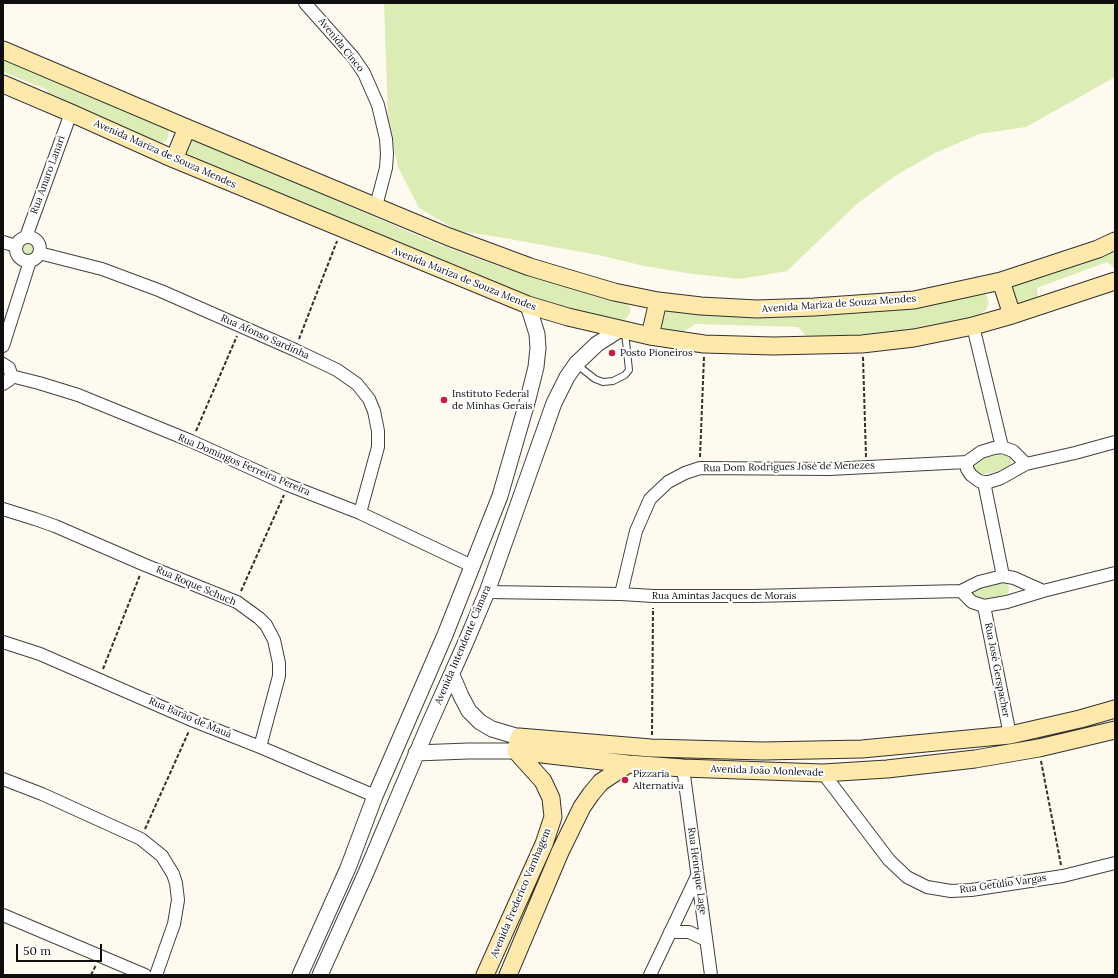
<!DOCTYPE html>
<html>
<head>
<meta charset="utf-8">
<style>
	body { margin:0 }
	#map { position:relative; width:1118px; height:978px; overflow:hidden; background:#fffaef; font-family:Lora,serif }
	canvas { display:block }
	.frame { position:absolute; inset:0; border:4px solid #0e0e0e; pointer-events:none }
	.scale { position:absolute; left:16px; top:944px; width:86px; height:18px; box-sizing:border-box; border:2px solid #0e0e0e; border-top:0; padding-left:5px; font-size:12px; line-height:14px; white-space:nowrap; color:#0e0e0e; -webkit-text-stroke:3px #fff; paint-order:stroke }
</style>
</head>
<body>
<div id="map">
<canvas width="1118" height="978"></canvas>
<div class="frame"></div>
<div class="scale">50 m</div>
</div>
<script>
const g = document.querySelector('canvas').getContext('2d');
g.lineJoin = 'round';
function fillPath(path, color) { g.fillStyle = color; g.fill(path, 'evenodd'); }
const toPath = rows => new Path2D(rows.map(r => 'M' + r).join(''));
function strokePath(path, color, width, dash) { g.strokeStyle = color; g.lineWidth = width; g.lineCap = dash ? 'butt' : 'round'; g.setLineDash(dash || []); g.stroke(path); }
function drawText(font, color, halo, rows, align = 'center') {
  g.font = font + ' Lora,serif'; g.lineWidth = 4; g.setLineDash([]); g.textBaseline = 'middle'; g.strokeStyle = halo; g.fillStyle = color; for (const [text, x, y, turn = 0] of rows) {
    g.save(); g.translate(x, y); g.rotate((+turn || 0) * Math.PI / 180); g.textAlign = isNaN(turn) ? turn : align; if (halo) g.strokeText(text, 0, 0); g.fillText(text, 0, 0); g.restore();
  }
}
fillPath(toPath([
	[384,3,1115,3,1115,77,1026,127,979,134,935,153,895,176,858,203,787,271,740,279,693,274,644,266,598,255,504,238,458,231,419,208,398,167,388,121],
	[3,58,167,126,169,133,167,139,165,142,158,144,49,99,48,90,3,72],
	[191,138,435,243,512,271,573,289,626,302,630,307,630,313,626,319,620,321,566,309,505,290,187,156,185,153],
	'19 251a8 8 0 1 1 16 0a8 8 0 1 1-16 0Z',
	[1115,247,1115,268,1107,262,1037,288,1038,297,1016,304,1010,286],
	[982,292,987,296,989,303,986,310,977,316,921,328,861,336,806,336,798,327,695,324,682,333,661,329,658,326,662,309],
	[1004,454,1011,459,1011,465,1007,469,976,476,970,461],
	[1005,581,1009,587,1009,590,1007,596,972,602,967,590]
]), '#dbedb5');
const service = toPath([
	[576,364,595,379,603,382,613,381,625,375,629,370,625,332]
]);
const minor = toPath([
	[305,3,353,57,364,73,378,105,386,139,387,154,386,168,376,206],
	[26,237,71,113],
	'16 249a12 12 0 1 1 24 0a12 12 0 1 1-24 0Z',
	[3,242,16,246],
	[39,253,102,269,161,291,295,350,337,370,357,384,369,399,374,411,378,431,378,447,360,513],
	[973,326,1002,447],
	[3,346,30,261],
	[3,364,9,368,11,374,9,380,3,384],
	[11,376,39,383,78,395,191,441,288,485,360,513,472,566],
	[967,462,967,469,971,475,979,481,984,482,989,482,1001,478,1026,464,1075,453,1115,442],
	[984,482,1003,576],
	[3,509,35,519,55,526,145,565,237,602,259,618,266,625,274,640,279,663,279,676,260,747],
	[961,591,972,602,984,606,1007,602,1043,591,1115,573],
	[487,592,621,594,653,596,753,596,961,591,979,582,1003,576,1014,578,1043,591],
	[621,594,636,531,650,499,668,482,685,473,700,468,829,469,967,462,981,452,994,448,1002,447,1013,451,1026,464],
	[984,606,1010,735],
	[3,642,40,654,194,721,260,747,375,796],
	[683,768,711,975],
	[823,773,889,860,907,877,927,887,951,891,971,890,1063,876,1115,863],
	[3,779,42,794,141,839,162,856,173,874,176,883,178,900,174,924,156,975],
	[3,915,145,975],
	[670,932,689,932,706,940],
	[650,975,697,876]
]);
const tertiary = toPath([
	[452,675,461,696,469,711,480,722,492,729,519,737],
	[416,753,468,751,516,751],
	[300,975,348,868,375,796,445,635,500,496,528,399,536,367,538,348,537,334,528,305],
	[320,975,365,875,427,729,465,644,487,592,554,403,567,377,576,364,597,344,619,330]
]);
const secondary = toPath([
	[3,50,187,128,449,237,530,267,614,292,658,301,701,306,757,309,814,307,914,300,1001,281,1098,249,1115,241],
	[3,84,71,113,174,159,528,305,568,317,650,336,704,344,773,346,862,344,914,338,973,326,1012,315,1115,281],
	[174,159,187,128],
	[1001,281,1012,315],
	[650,336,658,301],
	[516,751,519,737,651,748,763,751,862,749,1010,735,1080,719,1115,709],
	[516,751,628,764,683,768,823,773,887,769,975,759,1039,748,1115,730],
	[485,975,544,844,553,817,551,798,543,781,516,751],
	[508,975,560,852,582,807,591,794,601,782,628,764]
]);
strokePath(service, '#414141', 8);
strokePath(minor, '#414141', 14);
strokePath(tertiary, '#414141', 17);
strokePath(secondary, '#303030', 19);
strokePath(toPath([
	[299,339,337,241],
	[863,357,866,457],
	[196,431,237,336],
	[700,457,704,357],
	[241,591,284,495],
	[103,669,140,575],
	[652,735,653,608],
	[1041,761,1061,865],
	[145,829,189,731],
	[91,975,96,965]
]), '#303030', 2, [4, 2]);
strokePath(service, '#fff', 6);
strokePath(minor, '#fff', 12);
strokePath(tertiary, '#fff', 15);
strokePath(secondary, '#ffe9aa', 17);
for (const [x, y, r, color] of [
	[612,353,4,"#cb1a3d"],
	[444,400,4,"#cb1a3d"],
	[625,780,4,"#cb1a3d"]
]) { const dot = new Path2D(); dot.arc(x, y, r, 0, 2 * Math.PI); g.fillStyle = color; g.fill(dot); strokePath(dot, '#fff', 1.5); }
drawText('10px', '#0e0e0e', '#fff', [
	["Avenida Cinco",341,45,51],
	["Avenida Mariza de Souza Mendes",165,154,24],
	["Rua Amaro Lanari",48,175,-70],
	["Avenida Mariza de Souza Mendes",464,279,22],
	["Avenida Mariza de Souza Mendes",839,304,-4],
	["Rua Afonso Sardinha",265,337,24],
	["Rua Domingos Ferreira Pereira",244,465,23],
	["Rua Dom Rodrigues José de Menezes",789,467,-1],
	["Rua Roque Schuch",196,586,23],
	["Rua Amintas Jacques de Morais",724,596],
	["Avenida Intendente Câmara",463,645,-67],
	["Rua José Gerspacher",997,670,79],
	["Rua Barão de Mauá",190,718,23],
	["Avenida João Monlevade",767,771,2],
	["Rua Henrique Lage",697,871,82],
	["Rua Getúlio Vargas",1003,884,-8],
	["Avenida Frederico Varnhagem",521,893,-67]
]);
drawText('10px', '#0e0e0e', '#fff', [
	["Posto Pioneiros",620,353],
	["Instituto Federal",452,394],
	["de Minhas Gerais",452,406],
	["Pizzaria",633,774],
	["Alternativa",633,786]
], 'left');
</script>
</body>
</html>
